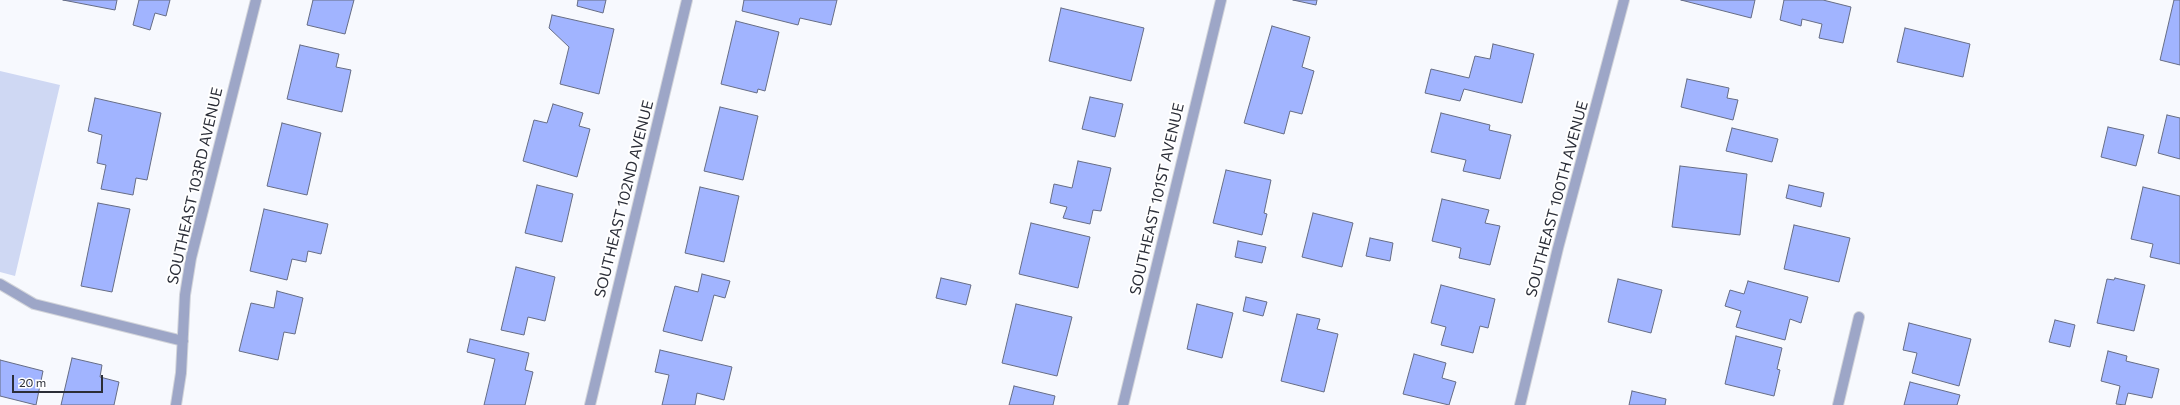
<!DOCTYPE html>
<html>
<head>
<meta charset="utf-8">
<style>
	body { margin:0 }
	#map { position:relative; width:2180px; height:405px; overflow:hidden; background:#f7f9fe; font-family:Commissioner,sans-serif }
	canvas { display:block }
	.scale { position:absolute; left:12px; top:375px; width:91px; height:18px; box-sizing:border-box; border:2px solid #2b2e38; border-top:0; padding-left:5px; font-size:12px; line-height:14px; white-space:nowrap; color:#2b2e38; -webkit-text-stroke:3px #fff; paint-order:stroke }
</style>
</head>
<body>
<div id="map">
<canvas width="2180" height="405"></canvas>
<div class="scale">20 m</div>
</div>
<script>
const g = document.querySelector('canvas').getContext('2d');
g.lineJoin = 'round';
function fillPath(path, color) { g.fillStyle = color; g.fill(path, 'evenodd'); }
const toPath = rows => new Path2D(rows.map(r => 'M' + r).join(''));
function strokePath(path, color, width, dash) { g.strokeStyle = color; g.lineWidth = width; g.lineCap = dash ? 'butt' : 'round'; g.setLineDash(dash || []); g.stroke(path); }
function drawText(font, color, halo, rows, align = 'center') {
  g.font = font + ' Commissioner,sans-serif'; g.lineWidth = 4; g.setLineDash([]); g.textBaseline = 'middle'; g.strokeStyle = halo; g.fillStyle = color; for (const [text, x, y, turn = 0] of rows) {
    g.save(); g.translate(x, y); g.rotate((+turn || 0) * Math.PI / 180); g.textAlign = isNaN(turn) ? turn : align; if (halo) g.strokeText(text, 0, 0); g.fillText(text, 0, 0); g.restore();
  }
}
fillPath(toPath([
	[0,71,60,85,15,276,0,272]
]), '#cfd8f3');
const building = toPath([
	[63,0,117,0,115,10,63,0],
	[139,0,170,0,166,16,155,13,150,30,133,25,139,0],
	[313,0,354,0,345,34,307,25,313,0],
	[578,0,606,0,603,13,577,6,578,0],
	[744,0,837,0,831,25,800,18,798,25,742,11,744,0],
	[1293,0,1317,0,1316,5,1293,0],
	[1681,0,1755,0,1751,18,1681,0],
	[1784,0,1823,0,1851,7,1843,43,1819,38,1822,24,1802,19,1801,26,1780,20,1784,0],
	[2174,0,2180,0,2180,65,2160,60,2174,0],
	[1061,8,1144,28,1131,81,1049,61,1061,8],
	[552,15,614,29,599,94,560,84,569,47,549,28,552,15],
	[736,21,779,32,765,91,758,89,757,93,721,84,736,21],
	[1272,26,1310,37,1302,67,1314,71,1302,114,1290,111,1284,134,1244,123,1272,26],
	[1905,28,1970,44,1963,77,1897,62,1905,28],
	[1493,44,1534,54,1522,103,1464,89,1460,101,1425,93,1431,69,1469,78,1475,56,1490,59,1493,44],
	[300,45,339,54,336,67,351,70,342,112,287,99,300,45],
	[1687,79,1729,88,1727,98,1738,100,1733,120,1681,107,1687,79],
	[1090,97,1123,104,1115,137,1082,129,1090,97],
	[95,98,161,113,147,180,136,178,133,195,101,189,106,165,97,163,102,135,88,131,95,98],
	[553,104,583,113,579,126,590,129,577,177,523,161,534,120,547,123,553,104],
	[720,107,758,116,743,180,704,171,720,107],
	[1441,113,1490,125,1489,130,1511,135,1500,179,1463,171,1466,160,1431,152,1441,113],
	[2167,115,2180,118,2180,159,2158,153,2167,115],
	[282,123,321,133,307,195,267,186,282,123],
	[2108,127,2144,135,2136,166,2101,157,2108,127],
	[1732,128,1778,139,1772,162,1726,151,1732,128],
	[1078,161,1111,168,1101,211,1093,210,1090,224,1063,218,1067,207,1050,203,1054,184,1072,188,1078,161],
	[1680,166,1747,174,1740,235,1672,227,1680,166],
	[1226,170,1271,180,1264,213,1267,214,1262,235,1213,223,1226,170],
	[537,185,573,194,562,242,525,233,537,185],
	[1789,185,1824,193,1821,207,1786,198,1789,185],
	[700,187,739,196,724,262,685,253,700,187],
	[2143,187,2180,196,2180,264,2150,257,2153,244,2131,239,2143,187],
	[1442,199,1489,210,1485,223,1500,226,1490,265,1459,258,1461,248,1432,241,1442,199],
	[98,203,130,209,112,292,81,286,98,203],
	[264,209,328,224,321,254,308,251,306,262,292,259,287,280,250,271,264,209],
	[1313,213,1353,223,1342,267,1302,257,1313,213],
	[1031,223,1090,237,1078,288,1019,274,1031,223],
	[1794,225,1850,238,1839,282,1784,269,1794,225],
	[1370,238,1393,243,1390,261,1366,256,1370,238],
	[1238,241,1266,247,1262,263,1235,257,1238,241],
	[516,267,555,277,545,321,528,317,524,335,501,330,516,267],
	[702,274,730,281,725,298,714,295,702,341,663,331,675,286,698,292,702,274],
	[941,278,971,285,966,305,936,298,941,278],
	[2115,278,2145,285,2134,331,2097,323,2107,279,2114,280,2115,278],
	[1618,279,1662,290,1651,333,1608,322,1618,279],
	[1748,281,1808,297,1801,323,1790,319,1785,340,1736,327,1741,311,1725,306,1730,290,1744,294,1748,281],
	[1441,285,1495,299,1488,328,1480,326,1473,353,1441,345,1446,327,1431,323,1441,285],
	[277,291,303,298,295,334,284,332,278,360,239,351,251,303,274,308,277,291],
	[1246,297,1267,302,1263,316,1243,311,1246,297],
	[1016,304,1072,317,1057,376,1002,363,1016,304],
	[1197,304,1233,313,1222,358,1187,349,1197,304],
	[1297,314,1320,319,1317,329,1338,334,1324,392,1281,381,1297,314],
	[2055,320,2075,325,2070,347,2049,342,2055,320],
	[1909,323,1971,339,1959,386,1912,373,1917,353,1903,350,1909,323],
	[1736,336,1782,348,1777,369,1780,370,1774,396,1725,384,1736,336],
	[470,339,529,353,525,370,533,372,525,405,484,405,495,359,467,352,470,339],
	[660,350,732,367,724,400,697,393,695,405,662,405,669,375,655,372,660,350],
	[2108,351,2127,356,2126,361,2159,369,2152,398,2128,393,2125,405,2116,404,2120,386,2101,381,2108,351],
	[1414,354,1446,363,1442,378,1456,382,1449,405,1403,394,1414,354],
	[72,358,102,365,100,377,119,382,114,405,61,405,72,358],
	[0,360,43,371,36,405,0,396,0,360],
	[1910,382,1960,395,1957,405,1904,405,1910,382],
	[1014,386,1055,396,1053,405,1009,405,1014,386],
	[1632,391,1666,399,1665,405,1629,405,1632,391]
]);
fillPath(building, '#a1b4ff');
strokePath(building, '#666d85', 1);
const street = toPath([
	[0,284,34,304,183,341],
	[176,405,181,373,185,295,191,258,256,0],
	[590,405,687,0],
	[1123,405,1221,0],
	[1520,405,1558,248,1624,0],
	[1838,405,1859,317]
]);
strokePath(street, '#d2d4da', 12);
strokePath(street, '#9da6c7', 10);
drawText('15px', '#2b2e38', '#fff', [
	["SOUTHEAST 103RD AVENUE",195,186,-77],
	["SOUTHEAST 102ND AVENUE",624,199,-76],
	["SOUTHEAST 101ST AVENUE",1157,199,-77],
	["SOUTHEAST 100TH AVENUE",1557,199,-75]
]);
</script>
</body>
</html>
